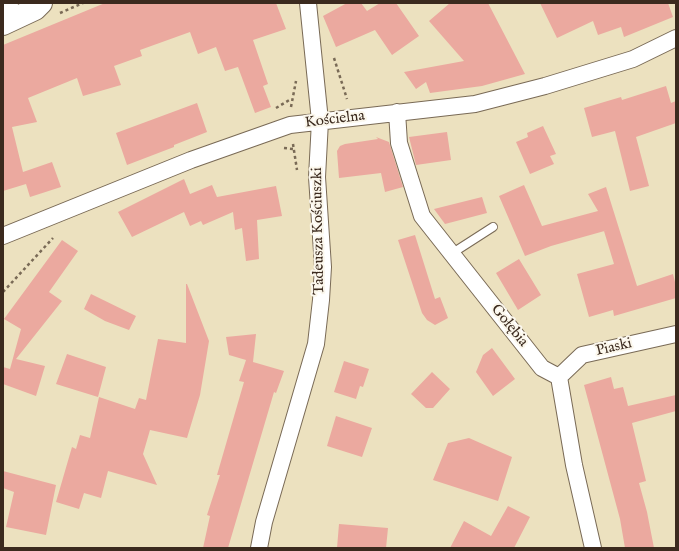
<!DOCTYPE html>
<html>
<head>
<meta charset="utf-8">
<style>
	body { margin:0 }
	#map { position:relative; width:679px; height:551px; overflow:hidden; background:#ece1bf; font-family:"IM FELL English",serif }
	canvas { display:block }
	.frame { position:absolute; inset:0; border:4px solid #3b2a1e; pointer-events:none }
</style>
</head>
<body>
<div id="map">
<canvas width="679" height="551"></canvas>
<div class="frame"></div>
</div>
<script>
const g = document.querySelector('canvas').getContext('2d');
g.lineJoin = 'round';
function fillPath(path, color) { g.fillStyle = color; g.fill(path, 'evenodd'); }
const toPath = rows => new Path2D(rows.map(r => 'M' + r).join(''));
function strokePath(path, color, width, dash) { g.strokeStyle = color; g.lineWidth = width; g.lineCap = dash ? 'butt' : 'round'; g.setLineDash(dash || []); g.stroke(path); }
function drawText(font, color, halo, rows, align = 'center') {
  g.font = font + ' "IM FELL English",serif'; g.lineWidth = 4; g.setLineDash([]); g.textBaseline = 'middle'; g.strokeStyle = halo; g.fillStyle = color; for (const [text, x, y, turn = 0] of rows) {
    g.save(); g.translate(x, y); g.rotate((+turn || 0) * Math.PI / 180); g.textAlign = isNaN(turn) ? turn : align; if (halo) g.strokeText(text, 0, 0); g.fillText(text, 0, 0); g.restore();
  }
}
fillPath(toPath([
	[105,3,276,3,286,29,253,40,268,84,263,86,271,107,255,113,238,67,225,71,216,47,198,54,190,32,140,50,142,56,114,66,121,85,83,96,77,78,28,98,37,122,12,127,23,172,52,162,61,187,30,197,26,184,3,191,3,45],
	[347,3,361,3,367,11,380,3,396,3,419,36,392,55,375,30,336,47,323,16],
	[450,3,488,3,525,74,482,86,430,93,426,82,416,89,404,72,464,61,429,21],
	[540,3,668,3,673,17,624,37,621,27,598,35,593,21,557,38],
	[666,86,671,103,676,101,676,123,636,137,649,186,630,191,615,131,592,137,584,108,621,97,622,100],
	[197,103,207,132,174,145,174,147,127,165,116,133],
	[543,126,556,154,550,156,554,164,530,174,516,142,528,137,527,133],
	[447,132,451,160,416,165,409,137],
	[376,137,389,142,403,187,385,192,381,173,339,178,337,151,340,146,345,144,378,139],
	[184,179,190,194,212,185,217,197,276,186,282,216,257,220,259,259,246,261,242,228,235,230,233,212,203,225,201,221,190,226,184,212,132,237,118,212],
	[524,185,542,226,598,211,588,194,606,187,637,286,673,274,676,286,676,298,614,316,613,310,589,317,577,274,614,264,604,231,608,230,551,246,525,256,499,196],
	[482,197,487,213,445,224,434,209],
	[415,235,435,299,440,297,448,318,435,325,427,320,422,313,398,240],
	[62,240,78,251,49,292,62,301,16,359,45,366,36,396,3,384,3,367,10,369,21,329,4,319],
	[519,259,541,295,518,310,496,273],
	[186,284,187,284,209,341,200,395,187,438,150,430,143,454,157,485,108,471,101,498,84,493,79,509,56,502,72,447,76,449,80,435,90,438,99,397,135,409,139,398,146,400,158,339,186,343],
	[91,294,136,316,129,330,105,321,84,309],
	[256,334,253,362,284,371,276,393,274,392,228,548,203,548,210,516,207,515,220,475,217,475,244,382,239,381,246,360,229,355,226,337],
	[492,348,515,379,493,396,476,372,483,355],
	[67,354,106,367,98,397,56,384],
	[344,361,369,369,363,387,360,386,356,399,334,392],
	[432,372,450,389,433,408,426,408,411,394],
	[611,377,614,389,623,387,628,406,676,395,676,411,632,423,646,481,639,483,647,512,654,548,625,548,620,519,584,385],
	[336,416,372,428,362,457,327,446],
	[469,438,512,457,498,501,433,480,448,443],
	[3,471,56,485,46,535,6,527,14,492,3,488],
	[508,506,530,517,514,548,450,548,464,521,491,536],
	[339,524,388,528,386,548,337,548]
]), '#eba99f');
const lane = toPath([
	[451,254,493,227]
]);
const street = toPath([
	[397,112,399,143,422,216,542,368,559,377],
	[3,236,191,160,290,125,475,104,545,86,633,59,676,38],
	[559,377,574,465,593,548],
	[559,377,582,355,676,334],
	[259,548,264,522,316,344,321,300,323,267,317,177,320,121,308,3]
]);
const secondary = toPath([
	[3,5,7,3],
	[3,24,35,9,41,3]
]);
strokePath(lane, '#796a56', 10);
strokePath(street, '#796a56', 18);
strokePath(secondary, '#796a56', 24);
strokePath(toPath([
	[60,13,83,3],
	[334,58,347,99],
	[291,107,296,81],
	[276,108,291,99],
	[293,144,297,170],
	[284,148,293,149],
	[3,292,53,238]
]), '#796a56', 2.5, [3, 3]);
strokePath(lane, '#fff', 8);
strokePath(street, '#fff', 16);
strokePath(secondary, '#fff', 22);
drawText('15px', '#3b2a1e', '#fbf7ec', [
	["Kościelna",335,120,-7],
	["Tadeusza Kościuszki",319,231,-91],
	["Gołębia",509,326,51],
	["Piaski",614,348,-13]
]);
</script>
</body>
</html>
